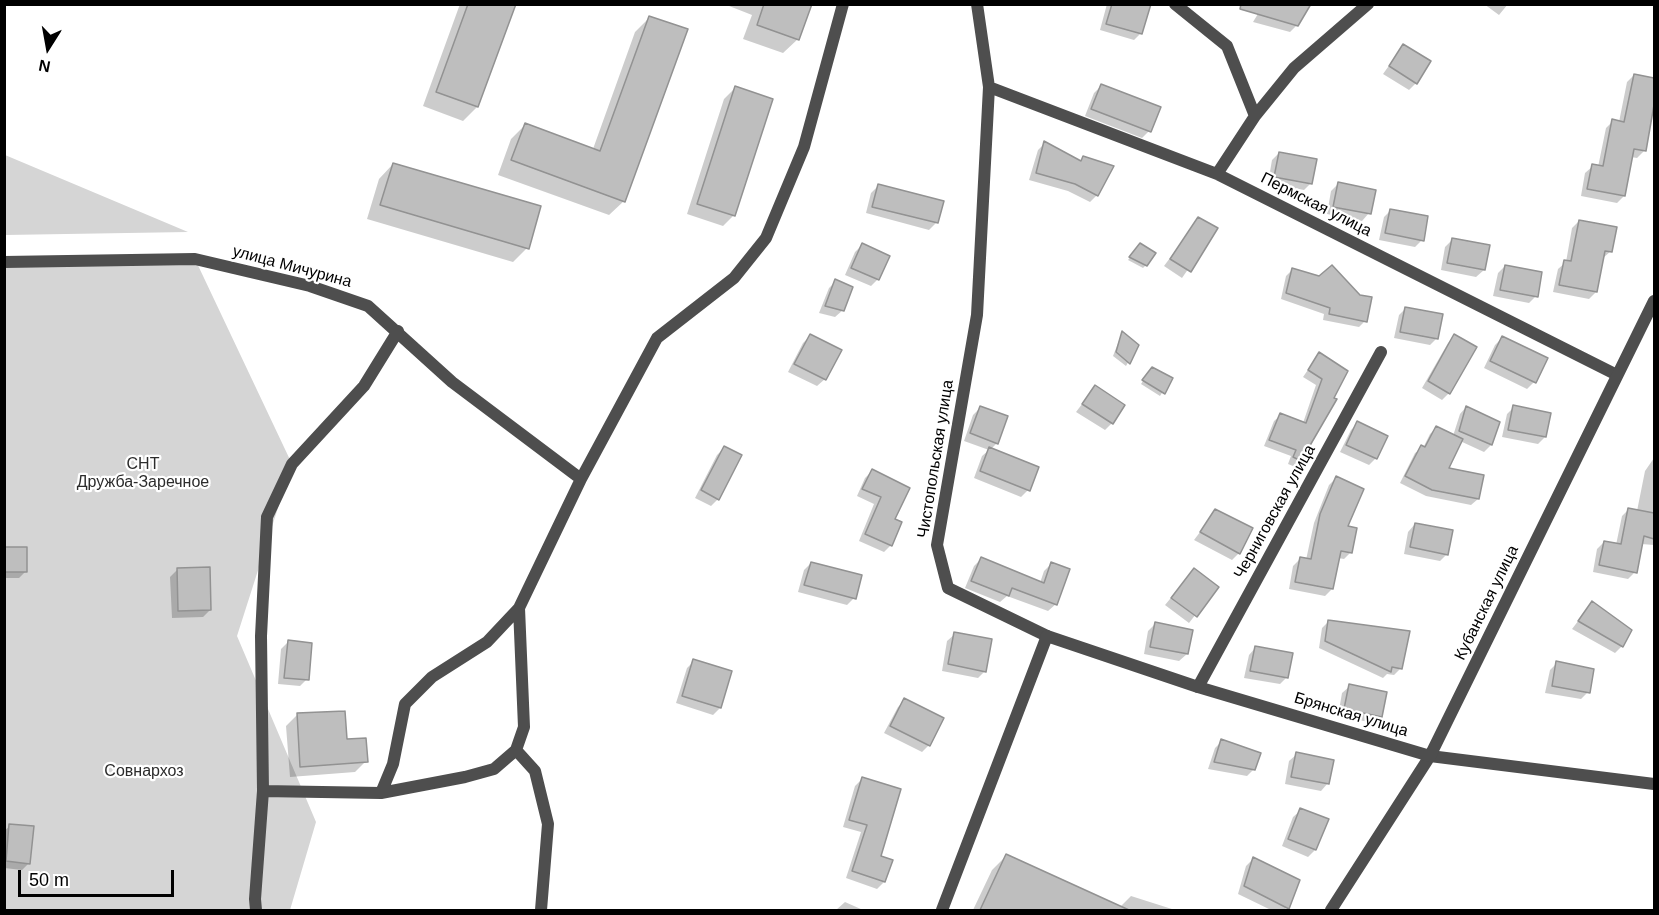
<!DOCTYPE html>
<html>
<head>
<meta charset="utf-8">
<style>
	body { margin:0 }
	#map { position:relative; width:1659px; height:915px; overflow:hidden; background:#fff; font-family:Arial,sans-serif }
	canvas { display:block }
	.frame { position:absolute; inset:0; border:6px solid #000; pointer-events:none }
	.north { position:absolute; left:18px; top:18px; width:60px; height:60px; -webkit-text-stroke:4px #fff; paint-order:stroke; rotate:191deg; font-size:16px; font-weight:700; line-height:24px; text-align:center; color:#000 }
	.north::after { content:''; display:block; margin:auto; width:21px; height:27px; background:#000; clip-path:polygon(50% 0,100% 100%,50% 72%,0 100%) }
	.scale { position:absolute; left:18px; top:870px; width:156px; height:27px; box-sizing:border-box; border:3px solid #000; border-top:0; padding-left:8px; font-size:18px; line-height:21px; white-space:nowrap; color:#000; -webkit-text-stroke:4px #fff; paint-order:stroke }
</style>
</head>
<body>
<div id="map">
<canvas width="1659" height="915"></canvas>
<div class="frame"></div>
<div class="north">N</div>
<div class="scale">50 m</div>
</div>
<script>
const g = document.querySelector('canvas').getContext('2d');
g.lineJoin = 'round';
function fillPath(path, color) { g.fillStyle = color; g.fill(path, 'evenodd'); }
const toPath = rows => new Path2D(rows.map(r => 'M' + r).join(''));
function strokePath(path, color, width, dash) { g.strokeStyle = color; g.lineWidth = width; g.lineCap = dash ? 'butt' : 'round'; g.setLineDash(dash || []); g.stroke(path); }
function drawText(font, color, halo, rows, align = 'center') {
  g.font = font + ' Arial,sans-serif'; g.lineWidth = 4.5; g.setLineDash([]); g.textBaseline = 'middle'; g.strokeStyle = halo; g.fillStyle = color; for (const [text, x, y, turn = 0] of rows) {
    g.save(); g.translate(x, y); g.rotate((+turn || 0) * Math.PI / 180); g.textAlign = isNaN(turn) ? turn : align; if (halo) g.strokeText(text, 0, 0); g.fillText(text, 0, 0); g.restore();
  }
}
fillPath(toPath([
	[5,155,188,232,5,235],
	[195,259,292,464,237,636,316,822,290,910,5,910,4,262]
]), '#d5d5d5');
fillPath(toPath([
	[460,4,514,4,477,107,463,121,423,106],
	[724,4,810,4,798,39,783,53,743,39,752,15],
	[1107,4,1147,4,1141,33,1134,40,1100,30],
	[1264,4,1297,25,1290,32,1253,22],
	[1484,4,1508,4,1499,15],
	[650,17,624,201,609,215,498,175,511,139,525,125,593,149,635,32],
	[1403,46,1416,83,1409,90,1383,74],
	[1634,75,1654,79,1654,111,1652,111,1644,151,1637,158,1631,157,1624,196,1617,203,1581,196,1585,173,1593,166,1598,167,1606,128,1613,121,1619,122,1627,82],
	[1101,86,1149,131,1142,138,1085,116,1094,93],
	[735,88,734,215,723,226,687,214,724,99],
	[1045,143,1079,162,1084,158,1112,167,1097,195,1090,202,1068,191,1029,180,1038,150],
	[1279,153,1311,183,1304,190,1268,183,1272,160],
	[393,164,527,248,513,262,367,219,379,179],
	[1338,184,1369,213,1362,221,1327,214,1331,191],
	[878,186,937,222,929,230,866,213,871,193],
	[1391,210,1422,240,1415,247,1379,240,1384,217],
	[1199,219,1216,229,1182,278,1164,266],
	[1579,221,1611,251,1603,258,1596,292,1589,299,1553,292,1558,269,1566,262,1572,228],
	[1452,240,1484,270,1476,277,1441,270,1445,247],
	[862,245,878,279,871,286,845,275,855,252],
	[1137,248,1146,265,1143,268,1128,260],
	[1505,266,1536,296,1529,303,1493,296,1498,273],
	[1293,269,1365,321,1359,327,1323,320,1324,314,1281,299,1286,276],
	[836,281,843,310,835,317,819,313,829,288],
	[1406,308,1437,338,1430,345,1394,338,1399,315],
	[1122,333,1138,345,1126,366,1113,356],
	[810,336,839,351,825,379,817,386,788,372,803,343],
	[1455,336,1449,393,1442,400,1422,388,1448,343],
	[1502,338,1534,382,1527,389,1484,368,1495,345],
	[1319,354,1346,371,1300,460,1293,466,1288,464,1291,456,1264,446,1274,421,1281,415,1303,423,1316,385,1303,377],
	[1149,372,1171,379,1160,396,1141,384],
	[1095,387,1112,423,1105,430,1076,412],
	[1466,407,1498,423,1491,445,1484,452,1460,441,1447,469,1482,476,1478,499,1471,505,1426,496,1400,483,1415,453,1423,448,1430,434,1436,428,1453,436,1460,414],
	[1514,407,1545,437,1538,444,1502,437,1507,414],
	[980,408,997,443,990,450,1028,490,1021,497,974,478,982,456,989,450,964,441,973,415],
	[1358,423,1376,458,1369,465,1340,452,1351,430],
	[724,448,718,499,711,506,695,498,717,455],
	[1654,458,1654,545,1641,544,1635,572,1628,579,1593,572,1597,549,1604,542,1616,545,1622,516,1629,509,1637,511,1645,471],
	[872,471,893,520,891,545,884,552,859,541,874,504,857,496,865,478],
	[1336,478,1351,552,1344,559,1338,558,1332,589,1325,596,1289,589,1293,566,1300,559,1306,560,1314,523,1329,485],
	[1216,511,1239,553,1232,560,1194,540],
	[1415,524,1447,554,1440,561,1404,554,1408,532],
	[4,548,26,571,19,578,4,578],
	[981,559,1040,583,1044,571,1051,564,1056,604,1048,611,1007,596,1000,602,965,588,974,566],
	[811,563,854,598,847,605,798,592,804,570],
	[177,570,210,610,203,617,172,618,170,577],
	[1194,570,1217,587,1189,623,1165,605],
	[1592,603,1622,646,1615,653,1572,629],
	[1329,621,1401,668,1394,675,1387,674,1383,678,1319,648,1322,628],
	[1155,624,1187,654,1179,661,1144,654,1148,631],
	[955,634,985,671,978,678,942,671,947,641],
	[288,642,307,679,300,686,278,684,281,649],
	[1256,647,1287,677,1280,684,1244,678,1249,655],
	[694,661,731,672,720,708,713,715,676,703,687,668],
	[1557,663,1588,692,1581,699,1545,693,1550,670],
	[1350,686,1381,716,1374,723,1338,716,1342,693],
	[905,700,929,745,922,752,884,733,898,707],
	[297,715,366,761,355,772,290,777,286,726],
	[1222,741,1254,769,1247,776,1208,769,1215,748],
	[1297,754,1328,783,1321,791,1285,784,1289,761],
	[862,779,884,882,877,889,846,878,861,832,843,827,855,786],
	[1301,810,1315,850,1308,857,1282,846,1293,817],
	[10,826,29,863,22,870,4,868,4,831],
	[1006,856,1119,908,1131,896,1175,910,973,910,992,870],
	[1253,859,1298,880,1285,910,1271,910,1238,894,1246,866],
	[845,902,863,910,836,910]
]), '#0003');
const building = toPath([
	[468,4,516,4,478,107,436,92,468,4],
	[764,4,812,4,799,40,757,25,764,4],
	[1112,4,1151,4,1142,34,1106,24,1112,4],
	[1241,4,1311,4,1298,26,1240,9,1241,4],
	[649,16,688,29,625,202,511,160,525,123,600,151,649,16],
	[1403,44,1431,61,1417,84,1389,66,1403,44],
	[1634,74,1654,78,1654,105,1646,151,1634,149,1625,196,1587,189,1592,164,1603,166,1612,119,1624,122,1634,74],
	[1101,84,1161,107,1151,132,1091,109,1101,84],
	[735,86,773,99,735,216,697,204,735,86],
	[1044,141,1081,161,1083,156,1114,166,1098,196,1075,184,1036,173,1044,141],
	[1279,152,1317,159,1312,184,1274,177,1279,152],
	[393,163,541,206,529,249,380,205,393,163],
	[1338,182,1376,190,1371,214,1333,207,1338,182],
	[878,184,944,201,938,223,872,207,878,184],
	[1390,209,1428,216,1424,241,1385,233,1390,209],
	[1198,217,1218,228,1191,272,1170,259,1198,217],
	[1579,220,1617,227,1612,252,1605,251,1597,292,1559,285,1564,260,1571,261,1579,220],
	[1452,238,1490,245,1485,270,1447,263,1452,238],
	[862,243,890,256,879,280,851,268,862,243],
	[1140,243,1156,253,1147,266,1129,257,1140,243],
	[1332,265,1360,295,1372,297,1367,322,1329,314,1330,308,1286,293,1292,268,1319,276,1332,265],
	[1505,265,1542,272,1538,297,1500,290,1505,265],
	[835,279,853,287,844,311,825,306,835,279],
	[1405,307,1443,314,1438,339,1400,332,1405,307],
	[1122,331,1139,345,1130,364,1116,352,1122,331],
	[810,334,842,350,826,380,794,364,810,334],
	[1454,334,1477,347,1450,394,1428,381,1454,334],
	[1502,336,1548,358,1536,383,1490,361,1502,336],
	[1319,352,1348,371,1334,398,1337,399,1301,461,1293,457,1296,450,1269,440,1280,413,1306,423,1322,379,1308,370,1319,352],
	[1152,367,1173,378,1165,394,1142,380,1152,367],
	[1095,385,1125,405,1113,424,1082,404,1095,385],
	[1513,405,1551,413,1546,437,1508,430,1513,405],
	[980,406,1008,416,998,444,970,433,980,406],
	[1466,406,1500,422,1492,445,1459,431,1466,406],
	[1357,421,1388,436,1377,459,1346,445,1357,421],
	[1436,426,1463,439,1449,468,1484,475,1479,499,1432,490,1405,476,1421,445,1425,447,1436,426],
	[724,446,742,455,719,500,701,490,724,446],
	[989,447,1039,467,1030,491,980,471,989,447],
	[872,469,910,488,895,519,902,522,892,546,865,534,881,497,862,489,872,469],
	[1336,476,1364,489,1348,526,1357,528,1352,553,1341,551,1333,589,1295,582,1300,557,1311,559,1320,514,1336,476],
	[1628,508,1654,513,1654,539,1644,536,1637,573,1599,565,1604,541,1621,544,1628,508],
	[1215,509,1253,528,1240,554,1200,532,1215,509],
	[1415,523,1453,530,1448,555,1410,547,1415,523],
	[4,547,27,547,27,572,4,572,4,547],
	[981,557,1044,583,1051,562,1070,569,1057,605,1012,588,1009,596,971,581,981,557],
	[811,562,862,575,856,599,804,585,811,562],
	[210,567,211,610,178,611,177,568,210,567],
	[1194,568,1219,587,1197,617,1171,598,1194,568],
	[1592,601,1632,630,1623,647,1578,621,1592,601],
	[1328,620,1410,631,1402,669,1392,667,1391,672,1325,641,1328,620],
	[1155,622,1193,630,1188,654,1150,647,1155,622],
	[954,632,992,639,986,672,948,664,954,632],
	[288,640,312,643,309,680,284,678,288,640],
	[1255,646,1293,653,1288,678,1250,671,1255,646],
	[693,659,732,671,721,708,682,696,693,659],
	[1556,661,1594,669,1590,693,1552,686,1556,661],
	[1349,684,1387,692,1382,717,1344,709,1349,684],
	[904,698,944,718,930,746,890,726,904,698],
	[345,711,347,739,366,738,368,762,300,767,297,713,345,711],
	[1221,739,1261,753,1255,770,1214,762,1221,739],
	[1296,752,1334,760,1329,784,1291,777,1296,752],
	[862,777,901,789,881,856,893,860,885,882,852,871,867,825,849,820,862,777],
	[1300,808,1329,819,1316,850,1288,839,1300,808],
	[9,824,34,826,30,864,6,861,9,824],
	[1006,854,1129,910,980,910,1006,854],
	[1253,857,1300,880,1289,909,1244,886,1253,857]
]);
fillPath(building, '#bebebe');
strokePath(building, '#929292', 1.5);
strokePath(toPath([
	[977,4,989,87,977,315,937,545,948,588,1047,636],
	[1175,4,1227,46,1255,116],
	[989,87,1217,174,1617,375],
	[1217,174,1255,116,1294,68,1368,4],
	[4,262,195,259,310,286,368,306,452,382,581,479],
	[1198,687,1381,352],
	[516,750,535,771,548,824,541,910],
	[263,791,261,636,267,517,292,464,364,386,398,331],
	[381,793,393,764,405,704,432,677,487,642,519,608],
	[256,910,255,899,263,791,381,793,465,777,494,769,516,750,524,727,519,608,581,479,657,338,734,278,766,238,804,147,843,4],
	[1331,910,1430,756,1654,784]
]), '#4e4e4e', 12);
strokePath(toPath([
	[942,910,1047,636,1198,687,1430,756,1654,301]
]), '#4e4e4e', 12);
drawText('16px', '#000', '#fff', [
	["Пермская улица",1316,205,27],
	["улица Мичурина",292,267,15],
	["Чистопольская улица",936,459,-81],
	["Черниговская улица",1275,512,-61],
	["Кубанская улица",1487,603,-64],
	["Брянская улица",1351,715,17]
]);
drawText('16px', '#2c2c2c', '#fff', [
	["СНТ",143,465],
	["Дружба-Заречное",143,483],
	["Совнархоз",144,772]
]);
</script>
</body>
</html>
